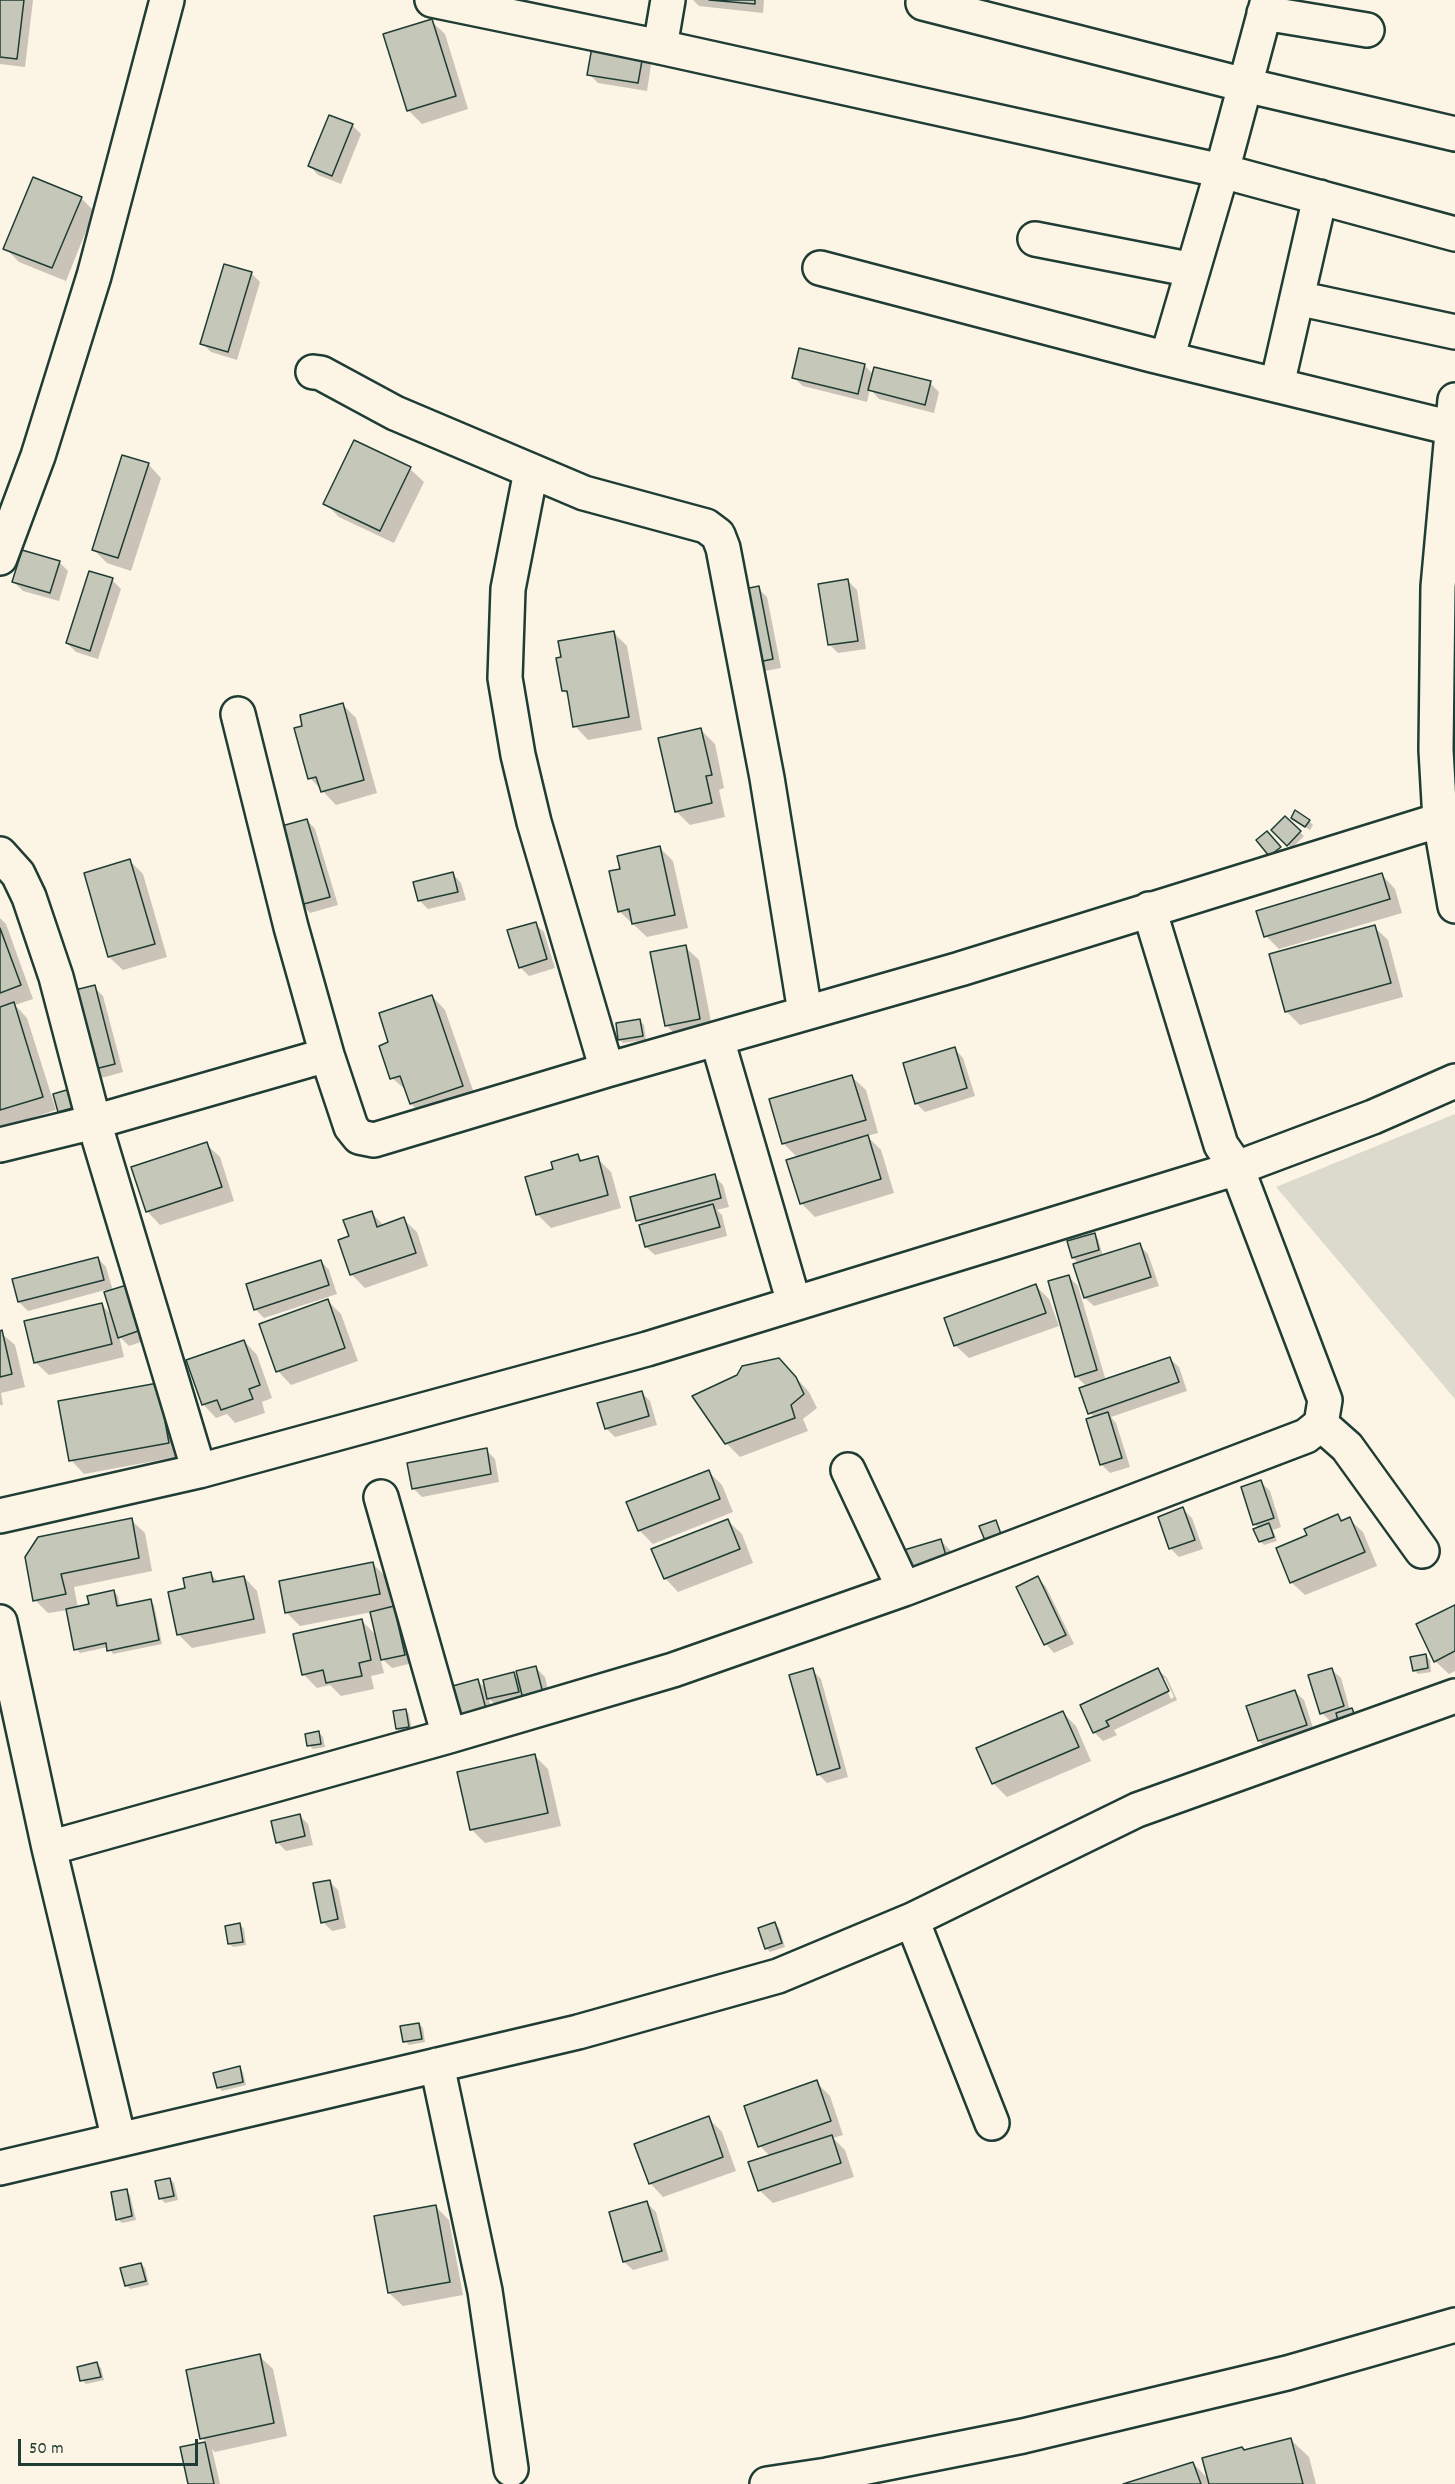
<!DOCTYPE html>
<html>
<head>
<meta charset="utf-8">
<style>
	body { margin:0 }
	#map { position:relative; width:1455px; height:2484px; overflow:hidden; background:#fcf5e5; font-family:Dekko,sans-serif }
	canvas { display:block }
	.scale { position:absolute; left:18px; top:2439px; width:180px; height:27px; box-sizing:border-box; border:3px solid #1f3d34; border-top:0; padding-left:8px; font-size:18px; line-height:21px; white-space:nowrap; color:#1f3d34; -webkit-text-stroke:4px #fcf5e5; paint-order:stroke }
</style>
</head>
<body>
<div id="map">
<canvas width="1455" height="2484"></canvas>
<div class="scale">50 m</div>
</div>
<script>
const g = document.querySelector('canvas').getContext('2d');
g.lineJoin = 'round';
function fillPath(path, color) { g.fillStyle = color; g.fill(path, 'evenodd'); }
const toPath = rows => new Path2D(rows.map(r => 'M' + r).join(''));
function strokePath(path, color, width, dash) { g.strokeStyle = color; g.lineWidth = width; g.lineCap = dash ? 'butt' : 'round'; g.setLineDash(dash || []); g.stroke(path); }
fillPath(toPath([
	[1455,1114,1455,1399,1276,1187]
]), '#dcdacc');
fillPath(toPath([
	[0,0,33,0,25,67,0,64],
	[693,0,764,0,763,13,699,6],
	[431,21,445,34,468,109,422,124,408,110],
	[642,56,651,65,647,91,598,83,589,74],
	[352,125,361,134,341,184,318,175,310,166],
	[81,198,94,211,66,281,19,262,5,248],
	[251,273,260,282,237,360,211,352,202,343],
	[864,365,874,375,930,383,939,392,934,413,879,399,870,389,867,402,803,386,794,378],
	[355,442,410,469,424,482,394,543,339,517,325,503],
	[148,464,161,478,131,571,107,563,94,550],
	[59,562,68,571,59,601,23,591,14,582],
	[90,573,112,580,121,589,98,659,76,652,67,643],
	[848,581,857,590,866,649,838,653,830,645],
	[758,588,767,597,781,668,759,672],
	[614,633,627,646,642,730,588,740,575,726,570,697,564,691],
	[343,705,356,718,377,793,336,805,310,778],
	[701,730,715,744,724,788,719,790,725,817,690,825,676,811],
	[1285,818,1304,836,1292,848,1273,830],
	[307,820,315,829,338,905,310,913,302,904],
	[1296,821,1309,821,1313,825,1310,830],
	[1271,837,1283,852,1274,859,1270,855],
	[660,848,673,861,688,928,647,937,619,911,622,870],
	[130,861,143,874,167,957,123,970,109,957,85,874],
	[453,874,461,883,466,900,428,909,419,900],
	[1382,875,1395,889,1402,913,1279,949,1266,936],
	[0,918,6,924,33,999,15,1005,27,1018,56,1110,0,1128],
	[535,924,544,932,555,968,529,976,520,967],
	[1374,927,1388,940,1403,997,1300,1025,1286,1011],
	[685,947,699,960,713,1032,680,1039,666,1025],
	[94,987,103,996,123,1072,98,1079,89,1070],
	[432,996,445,1010,476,1099,425,1117,411,1104,407,1091,392,1078,390,1043],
	[640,1021,644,1025,646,1040,623,1043,619,1039],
	[955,1049,963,1058,975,1096,925,1112,916,1103],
	[852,1077,866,1090,878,1133,867,1136,881,1150,894,1193,815,1217,801,1203,798,1158,783,1143],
	[54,1095,79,1111,63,1116,59,1112],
	[206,1144,220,1157,234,1201,160,1225,147,1211],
	[578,1156,584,1162,597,1158,611,1172,621,1208,551,1228,537,1214,555,1170],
	[714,1176,723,1185,729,1207,717,1210,722,1215,727,1236,655,1255,646,1247,643,1225,638,1220],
	[371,1212,384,1226,403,1219,417,1232,428,1266,365,1288,351,1274,351,1237],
	[1094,1235,1098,1239,1103,1256,1139,1245,1148,1254,1159,1286,1094,1306,1085,1298,1079,1264,1073,1258],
	[98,1258,106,1267,113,1291,152,1338,129,1346,119,1336,124,1357,49,1375,35,1362,101,1304,113,1316,105,1290,28,1311,19,1302],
	[321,1261,329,1270,337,1294,264,1318,255,1309],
	[1069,1277,1078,1286,1106,1381,1170,1359,1179,1367,1187,1391,1111,1417,1116,1423,1130,1467,1110,1473,1101,1464,1095,1418,1090,1413,1093,1383,1085,1385,1076,1376],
	[1036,1286,1049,1299,1059,1326,969,1358,955,1345],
	[328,1301,341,1314,358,1361,291,1385,278,1371],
	[0,1332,15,1345,25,1387,1,1393,3,1405,0,1405],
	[244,1341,257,1355,272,1398,262,1402,265,1413,235,1423,227,1414,216,1418,203,1404],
	[792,1373,809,1392,817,1408,803,1419,808,1431,740,1457,726,1443],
	[158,1385,182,1456,84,1474,71,1460],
	[641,1392,650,1401,657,1425,615,1437,606,1428],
	[486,1450,495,1459,499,1482,422,1497,413,1488],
	[709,1472,722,1485,733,1512,653,1544,639,1530],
	[1261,1482,1270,1491,1281,1527,1273,1530,1277,1541,1264,1545,1260,1541,1259,1528,1254,1524],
	[1183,1509,1192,1518,1203,1549,1179,1557,1170,1548],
	[1338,1516,1343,1521,1349,1519,1363,1532,1377,1566,1305,1595,1291,1582,1309,1535],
	[131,1520,145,1533,152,1571,74,1587,78,1608,90,1606,114,1592,118,1596,120,1607,150,1601,154,1605,162,1644,113,1654,108,1647,80,1653,76,1649,68,1610,48,1613,35,1600,26,1558],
	[728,1521,742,1534,753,1563,678,1592,665,1578],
	[941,1541,950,1550,955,1568,910,1581],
	[372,1563,386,1577,392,1608,402,1617,413,1663,392,1668,380,1657,384,1673,371,1676,374,1689,341,1696,330,1685,317,1688,303,1674,362,1621,377,1636,372,1612,300,1626,287,1613],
	[211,1574,219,1583,244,1577,257,1591,266,1633,192,1648,179,1635,170,1593,187,1589],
	[1038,1578,1046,1587,1074,1644,1054,1653,1046,1644,1018,1587],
	[1455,1607,1455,1671,1449,1674,1435,1661],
	[1426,1656,1430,1660,1431,1672,1418,1674,1414,1670],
	[536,1668,545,1677,552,1706,498,1707,489,1699,494,1718,468,1725,477,1680,487,1690,513,1674,520,1681],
	[812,1670,821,1679,848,1777,827,1783,818,1774],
	[1158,1670,1167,1678,1177,1700,1114,1730,1117,1735,1103,1741,1094,1732,1082,1706],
	[1161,1678,1165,1678,1174,1697,1171,1699],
	[1332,1670,1341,1678,1350,1710,1356,1714,1359,1723,1339,1719,1331,1722,1322,1713],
	[1295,1692,1304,1700,1315,1734,1268,1749,1259,1741],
	[405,1710,409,1714,412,1730,401,1732,397,1728],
	[1063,1713,1076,1726,1091,1761,1007,1797,993,1783],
	[319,1733,323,1737,325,1747,313,1749,309,1745],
	[535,1756,548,1769,561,1826,485,1843,472,1830],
	[299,1815,308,1824,313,1845,286,1851,277,1842],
	[329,1881,338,1890,346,1928,332,1931,323,1922],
	[775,1924,779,1928,785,1947,770,1952,766,1948],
	[240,1925,244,1929,246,1945,233,1947,229,1943],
	[419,2024,423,2028,425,2042,409,2045,405,2041],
	[239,2068,243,2072,246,2085,222,2091,218,2087],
	[816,2082,830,2096,843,2135,833,2138,845,2150,854,2177,773,2203,759,2190,771,2157,760,2146],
	[708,2118,722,2132,736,2171,663,2197,650,2183],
	[170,2179,174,2183,178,2200,165,2203,161,2199,157,2182],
	[126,2191,130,2195,136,2220,122,2223,118,2219],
	[647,2203,656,2212,669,2260,633,2270,624,2262],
	[436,2207,449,2220,463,2295,403,2306,389,2293],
	[141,2264,145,2268,149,2285,130,2289,126,2285],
	[259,2356,273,2369,287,2436,215,2452,212,2449,220,2484,189,2484,182,2448,207,2443,202,2438],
	[97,2364,101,2368,104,2380,86,2384,82,2380],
	[1290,2439,1309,2457,1316,2484,1128,2484,1193,2463,1209,2480,1245,2451]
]), '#0003');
const building = toPath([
	[0,0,24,0,17,59,0,57,0,0],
	[709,0,755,0,755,4,709,0],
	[432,19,456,96,407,111,383,34,432,19],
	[592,47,643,55,638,83,587,75,592,47],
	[329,115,353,124,332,176,308,166,329,115],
	[33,177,82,197,52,268,3,249,33,177],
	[224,264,252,272,228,352,200,344,224,264],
	[799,348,865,364,858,394,792,378,799,348],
	[874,367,931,381,925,405,868,390,874,367],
	[354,440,411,467,380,531,323,504,354,440],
	[122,455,149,463,118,558,92,550,122,455],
	[22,550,60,561,50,593,12,582,22,550],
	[89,571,113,578,90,651,66,643,89,571],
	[848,579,858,641,828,645,818,584,848,579],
	[759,586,773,659,749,664,735,591,759,586],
	[614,631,629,717,573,727,567,691,562,691,556,658,561,657,558,641,614,631],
	[343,703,364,780,321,792,316,777,308,779,294,728,302,726,300,715,343,703],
	[701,728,712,775,706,776,712,803,675,812,658,738,701,728],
	[1295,810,1310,820,1305,827,1291,818,1295,810],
	[1285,816,1301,831,1287,846,1271,830,1285,816],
	[307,819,330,897,300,905,278,827,307,819],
	[1267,831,1281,847,1269,856,1256,840,1267,831],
	[660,846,675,915,632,924,629,909,618,912,609,871,620,869,617,856,660,846],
	[130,859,155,944,108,957,84,873,130,859],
	[453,872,458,892,418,901,413,882,453,872],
	[1382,873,1390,899,1264,937,1256,911,1382,873],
	[536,922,547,959,519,968,507,930,536,922],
	[1375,925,1391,983,1285,1012,1269,954,1375,925],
	[0,928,21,985,0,993,0,928],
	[686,945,700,1019,665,1026,650,952,686,945],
	[95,985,115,1064,87,1071,67,992,95,985],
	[432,995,463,1086,410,1104,400,1076,390,1079,379,1046,388,1042,379,1013,432,995],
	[14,1002,43,1097,0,1110,0,1007,14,1002],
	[640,1019,643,1036,618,1040,616,1023,640,1019],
	[955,1047,967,1088,915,1104,903,1063,955,1047],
	[852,1075,866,1120,782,1144,769,1099,852,1075],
	[70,1089,76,1107,58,1112,53,1094,70,1089],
	[868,1135,881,1179,800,1204,786,1160,868,1135],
	[207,1142,222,1187,146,1212,131,1167,207,1142],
	[578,1154,580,1161,598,1156,608,1195,536,1215,525,1177,553,1169,551,1162,578,1154],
	[715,1174,721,1198,636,1221,630,1197,715,1174],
	[713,1204,720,1227,645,1247,639,1225,713,1204],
	[372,1211,377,1227,404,1217,416,1253,350,1275,338,1240,349,1236,343,1220,372,1211],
	[1095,1233,1099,1250,1072,1258,1067,1241,1095,1233],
	[1140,1243,1151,1277,1084,1298,1073,1264,1140,1243],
	[98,1257,104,1280,18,1302,12,1279,98,1257],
	[321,1260,329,1285,254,1310,246,1284,321,1260],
	[1069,1275,1097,1370,1075,1377,1048,1281,1069,1275],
	[130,1284,144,1329,118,1338,104,1292,130,1284],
	[1036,1284,1046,1313,954,1346,944,1318,1036,1284],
	[328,1299,345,1348,276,1372,259,1324,328,1299],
	[102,1303,112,1344,34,1363,24,1321,102,1303],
	[2,1330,12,1374,0,1377,0,1331,2,1330],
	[244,1340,260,1385,249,1389,253,1399,221,1410,217,1400,202,1405,186,1360,244,1340],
	[1170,1357,1179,1382,1088,1414,1079,1388,1170,1357],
	[779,1358,796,1377,804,1394,791,1405,795,1418,725,1444,692,1396,737,1375,742,1366,779,1358],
	[158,1383,169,1443,69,1461,58,1401,158,1383],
	[642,1391,649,1416,605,1429,597,1403,642,1391],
	[1108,1412,1122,1458,1100,1465,1086,1419,1108,1412],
	[487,1448,491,1474,412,1489,407,1463,487,1448],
	[709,1470,720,1499,638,1531,626,1502,709,1470],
	[1261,1480,1274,1518,1253,1525,1241,1487,1261,1480],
	[1183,1507,1195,1540,1169,1549,1158,1517,1183,1507],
	[1338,1514,1341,1521,1350,1517,1365,1552,1290,1583,1276,1548,1307,1535,1304,1529,1338,1514],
	[132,1518,139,1558,61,1574,66,1594,33,1601,25,1557,38,1537,132,1518],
	[728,1519,740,1549,664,1579,651,1549,728,1519],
	[996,1520,1002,1537,986,1543,979,1526,996,1520],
	[1269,1523,1274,1537,1259,1542,1253,1529,1269,1523],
	[941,1539,947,1559,900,1573,894,1553,941,1539],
	[373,1562,380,1594,285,1613,279,1581,373,1562],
	[211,1572,213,1582,244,1576,254,1619,177,1635,168,1592,185,1588,183,1578,211,1572],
	[1038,1576,1066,1635,1044,1645,1016,1587,1038,1576],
	[114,1590,117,1606,151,1599,159,1640,107,1651,106,1643,74,1650,66,1609,89,1604,87,1596,114,1590],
	[1455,1605,1455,1651,1434,1662,1416,1624,1455,1605],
	[394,1606,405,1655,381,1660,370,1612,394,1606],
	[362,1619,371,1660,359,1663,362,1676,326,1683,323,1670,302,1675,293,1634,362,1619],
	[1426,1654,1428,1668,1413,1671,1410,1657,1426,1654],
	[536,1666,544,1697,524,1703,516,1671,536,1666],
	[813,1668,840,1768,817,1775,789,1675,813,1668],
	[1158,1668,1169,1691,1106,1721,1109,1726,1093,1733,1080,1705,1158,1668],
	[1332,1668,1344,1706,1320,1714,1308,1675,1332,1668],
	[514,1672,519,1692,487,1699,483,1680,514,1672],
	[478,1679,486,1709,458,1717,449,1687,478,1679],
	[1295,1690,1307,1725,1258,1741,1246,1706,1295,1690],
	[1352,1708,1356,1719,1339,1724,1336,1713,1352,1708],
	[406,1709,409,1727,396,1729,393,1711,406,1709],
	[1063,1711,1079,1747,992,1784,976,1748,1063,1711],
	[319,1731,321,1744,307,1746,305,1734,319,1731],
	[535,1754,548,1813,470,1830,457,1772,535,1754],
	[300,1814,305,1836,276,1843,271,1821,300,1814],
	[330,1880,338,1919,321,1923,313,1883,330,1880],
	[775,1922,782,1943,765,1949,758,1928,775,1922],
	[240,1923,243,1942,228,1944,225,1926,240,1923],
	[419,2023,422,2039,403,2042,400,2026,419,2023],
	[240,2066,243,2082,217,2088,213,2073,240,2066],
	[817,2080,831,2121,758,2147,744,2106,817,2080],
	[709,2116,723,2157,649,2184,634,2144,709,2116],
	[832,2135,841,2163,758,2191,748,2162,832,2135],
	[170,2178,174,2196,159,2199,155,2181,170,2178],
	[127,2189,132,2216,116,2220,111,2192,127,2189],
	[647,2201,662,2251,623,2262,609,2212,647,2201],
	[436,2205,450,2282,388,2293,374,2216,436,2205],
	[141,2263,146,2281,125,2286,120,2268,141,2263],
	[260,2354,274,2423,200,2439,186,2370,260,2354],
	[97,2362,101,2377,80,2381,77,2367,97,2362],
	[1291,2438,1303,2484,1209,2484,1202,2458,1242,2447,1244,2450,1291,2438],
	[205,2442,214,2484,188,2484,180,2447,205,2442],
	[1193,2462,1201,2484,1123,2484,1193,2462]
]);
fillPath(building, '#c5c7b9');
strokePath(building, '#1f3d34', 1.5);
const minor = toPath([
	[432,0,660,47,1222,171,1455,234],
	[923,3,1245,85,1455,134],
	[1264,13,1367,30],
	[660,47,668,0],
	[1035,239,1193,270],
	[820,268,1152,355,1452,428],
	[1297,298,1455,332],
	[1167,358,1222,171,1268,0],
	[313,372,321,373,395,413,584,493,706,526,718,535,723,548,767,778,805,1012],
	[1277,385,1320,197],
	[1455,400,1438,587,1436,750,1440,820,1455,906],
	[531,471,508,589,505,678,518,755,534,822,607,1070],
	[0,558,38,456,94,276,167,0],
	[238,714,291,927,327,1055,351,1127,359,1137,374,1140,607,1070,960,969,1440,820],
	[0,854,18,874,29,897,56,977,94,1122,199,1471],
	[717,1039,794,1303],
	[0,1145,94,1122,327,1055],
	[1321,1424,1347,1447,1422,1551],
	[848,1470,904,1589],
	[381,1497,449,1736],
	[0,1516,199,1471,647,1349,1237,1168,1373,1117,1455,1081],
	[0,1622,49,1848,119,2140],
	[49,1848,449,1736,673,1670,904,1589,1306,1436,1321,1424,1325,1400,1237,1168,1221,1145,1149,909],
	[912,1920,992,2123],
	[437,2065,485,2291,511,2469],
	[0,2168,578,2032,778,1976,912,1920,1137,1810,1455,1696],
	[767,2484,827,2475,1023,2436,1287,2373,1455,2325]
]);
strokePath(minor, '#1f3d34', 38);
strokePath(minor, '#fcf5e5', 33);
</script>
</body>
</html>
